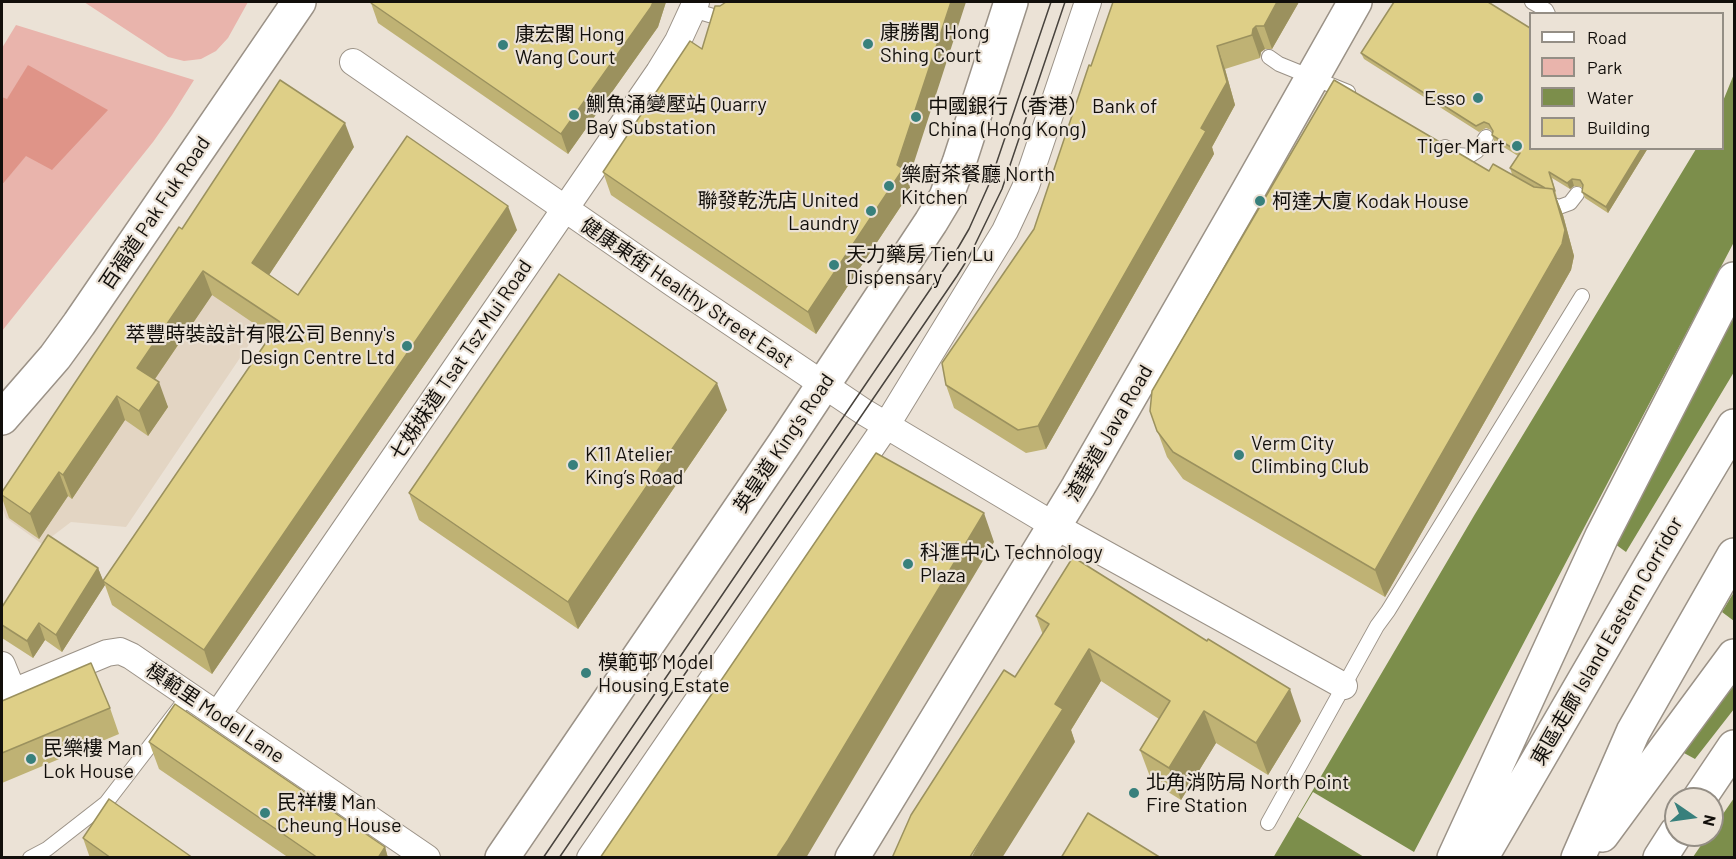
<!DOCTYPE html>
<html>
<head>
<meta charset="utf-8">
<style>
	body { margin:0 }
	#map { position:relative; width:1736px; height:859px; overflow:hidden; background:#ebe2d6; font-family:Barlow,sans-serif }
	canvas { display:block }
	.frame { position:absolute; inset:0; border:3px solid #120f0b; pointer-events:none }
	.legend { position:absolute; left:1529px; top:12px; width:195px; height:138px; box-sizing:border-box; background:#ebe2d6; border:2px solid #948e85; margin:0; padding:8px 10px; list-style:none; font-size:18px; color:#120f0b }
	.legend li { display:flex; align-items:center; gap:12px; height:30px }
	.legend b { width:30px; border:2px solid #948e85 }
	.north { position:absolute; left:1664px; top:787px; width:60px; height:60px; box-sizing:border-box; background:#ebe2d6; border:2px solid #948e85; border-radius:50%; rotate:103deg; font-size:16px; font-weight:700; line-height:24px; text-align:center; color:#120f0b }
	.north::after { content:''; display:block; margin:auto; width:21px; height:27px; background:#38807c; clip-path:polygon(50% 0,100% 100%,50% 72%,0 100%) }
</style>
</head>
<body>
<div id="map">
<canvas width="1736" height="859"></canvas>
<div class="frame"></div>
<ul class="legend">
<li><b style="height:8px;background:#fff"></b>Road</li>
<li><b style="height:16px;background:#e9b4ac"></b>Park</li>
<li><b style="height:16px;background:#7c8e4b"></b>Water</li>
<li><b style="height:16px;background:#decf87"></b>Building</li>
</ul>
<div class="north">N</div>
</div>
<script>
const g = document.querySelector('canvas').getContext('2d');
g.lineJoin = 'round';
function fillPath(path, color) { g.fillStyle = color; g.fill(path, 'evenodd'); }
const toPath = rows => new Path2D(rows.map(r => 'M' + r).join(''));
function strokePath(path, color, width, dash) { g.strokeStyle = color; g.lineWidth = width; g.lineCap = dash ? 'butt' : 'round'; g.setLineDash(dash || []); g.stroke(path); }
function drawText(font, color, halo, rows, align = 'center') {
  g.font = font + ' Barlow,"Noto Sans TC",sans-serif'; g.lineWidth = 4.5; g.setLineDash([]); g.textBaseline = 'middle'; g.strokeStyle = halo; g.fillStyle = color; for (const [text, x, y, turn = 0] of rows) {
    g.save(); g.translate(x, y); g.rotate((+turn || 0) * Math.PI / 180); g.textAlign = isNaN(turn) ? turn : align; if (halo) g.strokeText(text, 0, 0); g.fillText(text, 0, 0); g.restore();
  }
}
fillPath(toPath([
	[192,241,281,297,126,527,71,522,42,544,6,518,2,507,2,495]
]), '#e3d5c3');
fillPath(toPath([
	[84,2,248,2,228,38,216,51,201,59,184,61,168,57],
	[16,25,194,80,172,115,153,142,2,331,2,185,26,155,29,65,7,100,2,97,2,48]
]), '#e9b4ac');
fillPath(toPath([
	[28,65,108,110,52,170,26,156,2,185,2,97,7,99]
]), '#df9488');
fillPath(toPath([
	[1734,74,1734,857,1273,858,1475,514,1696,149,1722,148,1723,101],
	[1676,799,1712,799,1712,835,1676,835]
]), '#7c8e4b');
fillPath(toPath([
	[1734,242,1734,317,1615,544,1626,552,1734,372,1734,592,1722,612,1734,621,1734,683,1684,753,1695,759,1734,709,1734,798,1712,830,1712,799,1676,799,1676,835,1708,835,1693,857,1364,857,1298,817,1313,792,1414,852]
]), '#ebe2d6');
const lane = toPath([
	[1532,2,1546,10,1548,14],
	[693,10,726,20],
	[1269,57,1279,64,1348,92],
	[1445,147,1458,155,1469,156,1477,151,1486,137],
	[1543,202,1559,207,1570,203,1577,194],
	[1268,823,1377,626,1388,611,1582,296],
	[30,858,47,849,106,803,189,695]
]);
const street = toPath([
	[353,62,674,284,864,412,1055,526,1344,686],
	[2,665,13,692,107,653,120,651,131,656,427,858],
	[218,714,659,72,678,41,696,2],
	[590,858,886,426,1005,231,1026,186,1088,2]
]);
const secondary = toPath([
	[2,418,55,357,79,324,299,2],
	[502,858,784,444,931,222,946,197,959,163,1011,2],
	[852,858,1078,487,1247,193,1355,2]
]);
const highway = toPath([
	[1699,799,1734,747],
	[1602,835,1734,656],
	[1454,858,1602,536,1734,279],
	[1481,858,1650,567,1734,426],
	[1578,858,1633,732,1734,555],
	[1660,858,1676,833]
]);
strokePath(lane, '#9b9287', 16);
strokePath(street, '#9b9287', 28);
strokePath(secondary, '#9b9287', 36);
strokePath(highway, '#9b9287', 36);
strokePath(lane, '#fff', 14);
strokePath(street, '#fff', 26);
strokePath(secondary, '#fff', 33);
strokePath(highway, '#fff', 33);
strokePath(toPath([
	[543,858,955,253,969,229,990,182,1051,2],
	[559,858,957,276,969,257,1002,189,1065,2]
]), '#48433d', 1.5);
fillPath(toPath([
	[372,2,666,2,658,27,568,154,378,23,371,3],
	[1299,2,1272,49,1265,49,1261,52,1260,58,1225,69,1235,105,1212,147,1214,154,1046,449,1026,453,954,408,946,385,1034,229,1091,66],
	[1394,2,1530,148,1648,148,1608,213,1585,198,1582,192,1583,188,1582,187,1574,186,1570,189,1552,178,1557,198,1556,197,1563,215,1574,256,1571,270,1385,597,1183,479,1167,457,1150,411,1489,171,1512,174,1510,168,1518,156,1494,141,1492,135,1492,132,1491,130,1486,128,1479,132,1364,59,1361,53],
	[720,6,908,181,911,191,816,334,611,195,603,172,702,49],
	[354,147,269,275,298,295,517,230,212,674,112,605,105,585,62,652,45,640,33,658,2,638,2,607,98,568,103,581,271,335,212,295,155,379,168,407,148,436,125,420,72,499,68,496,39,539,9,518,2,498,2,492,182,229],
	[727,410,578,629,419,520,409,493],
	[1036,616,1301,721,1268,775,1216,743,1181,800,1152,782,1140,750,1159,719,1101,681,1071,730,1075,742,1015,677,1043,635],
	[2,701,110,708,119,734,2,783],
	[149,742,385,847,388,858,289,858,159,769],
	[83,838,193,858,90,858]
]), '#bfb274');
fillPath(toPath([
	[653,2,666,2,658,27,568,154,561,134],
	[951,2,966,2,908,181,911,191,816,334,808,312,897,165],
	[1277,2,1299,2,1272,49,1264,26],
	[1256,26,1265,49,1261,52,1260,58,1252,35,1253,29],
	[1217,46,1225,69,1235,105,1212,147,1214,154,1046,449,1038,426],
	[345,123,354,147,261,287,252,263],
	[1642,148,1648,148,1608,213,1606,207],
	[1572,179,1574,186,1570,189,1567,183],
	[1553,189,1563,215,1574,256,1571,270,1385,597,1375,570],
	[508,206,517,230,212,674,204,650],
	[203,271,212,295,146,392,137,368],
	[159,382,168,407,148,436,139,411],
	[717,383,727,410,578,629,568,602],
	[117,396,125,420,72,499,63,475],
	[59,472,68,496,39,539,30,514],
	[984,513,994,542,806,858,776,858],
	[98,568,105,585,62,652,56,635],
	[39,623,45,640,33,658,27,641],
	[1089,649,1101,681,1071,730,1075,742,1002,858,971,858,1055,704],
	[1290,689,1301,721,1268,775,1256,743],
	[1204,711,1216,743,1181,800,1169,768],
	[385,847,388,858,378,858]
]), '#9b915e');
const building = toPath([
	[372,2,653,2,651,7,561,134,371,3,372,2],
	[726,2,951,2,897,165,903,169,808,312,603,172,690,41,702,49,715,6,720,6,726,2],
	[1113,2,1277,2,1264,26,1256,26,1253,29,1252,35,1217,46,1227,82,1201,128,1206,131,1038,426,1018,430,946,385,942,363,1034,229,1089,65,1091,66,1113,2],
	[1394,2,1488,2,1530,28,1530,148,1642,148,1606,207,1582,192,1583,185,1580,180,1572,179,1567,183,1549,172,1555,191,1554,191,1553,189,1545,188,1510,168,1520,153,1492,135,1493,131,1489,124,1484,122,1476,126,1361,53,1394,2],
	[280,80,345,123,252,263,298,295,407,136,508,206,204,650,103,581,280,322,203,271,137,368,159,382,139,411,117,396,63,475,59,472,30,514,2,495,2,492,179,227,182,229,280,80],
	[1334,80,1489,171,1493,164,1534,187,1553,189,1565,230,1562,244,1375,570,1173,452,1157,431,1150,411,1152,391,1334,80],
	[559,274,717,383,568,602,409,493,559,274],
	[876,453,984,513,788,840,776,858,600,858,876,453],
	[48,535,98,568,56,635,39,623,27,641,2,625,2,607,48,535],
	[1073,557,1207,641,1208,639,1290,689,1256,743,1204,711,1169,768,1140,750,1170,701,1089,649,1055,704,1063,709,970,857,972,858,892,858,911,815,1004,670,1015,677,1049,624,1036,616,1073,557],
	[91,663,110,708,2,753,2,701,91,663],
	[175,704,385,847,378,858,318,858,149,742,175,704],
	[109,799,193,858,111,858,83,838,109,799],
	[1088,813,1161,858,1061,858,1088,813]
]);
fillPath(building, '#decf87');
strokePath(building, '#9b915e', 1.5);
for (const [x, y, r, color] of [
	[868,44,6,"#38807c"],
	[503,45,6,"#38807c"],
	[1478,98,6,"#38807c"],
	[574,115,6,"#38807c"],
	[916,117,6,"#38807c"],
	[1517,146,6,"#38807c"],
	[889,186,6,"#38807c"],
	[1260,201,6,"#38807c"],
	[871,211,6,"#38807c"],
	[834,265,6,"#38807c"],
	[407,346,6,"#38807c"],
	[1239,455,6,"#38807c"],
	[573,465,6,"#38807c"],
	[908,564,6,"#38807c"],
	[586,673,6,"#38807c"],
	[31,759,6,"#38807c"],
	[1134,793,6,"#38807c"],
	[265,813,6,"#38807c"]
]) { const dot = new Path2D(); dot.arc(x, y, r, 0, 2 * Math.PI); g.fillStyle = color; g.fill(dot); strokePath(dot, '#ebe2d6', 2); }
drawText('20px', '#120f0b', '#ebe2d6', [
	["康勝閣 Hong",880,32],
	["Shing Court",880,55],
	["康宏閣 Hong",515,34],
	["Wang Court",515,57],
	["Esso",1466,98,"right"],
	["鰂魚涌變壓站 Quarry",586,104],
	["Bay Substation",586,127],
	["中國銀行（香港） Bank of",928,106],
	["China (Hong Kong)",928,129],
	["Tiger Mart",1505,146,"right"],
	["樂廚茶餐廳 North",901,174],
	["Kitchen",901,197],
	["聯發乾洗店 United",859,200,"right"],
	["Laundry",859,223,"right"],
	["柯達大廈 Kodak House",1272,201],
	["天力藥房 Tien Lu",846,254],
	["Dispensary",846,277],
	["萃豐時裝設計有限公司 Benny's",395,334,"right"],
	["Design Centre Ltd",395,357,"right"],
	["Verm City",1251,443],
	["Climbing Club",1251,466],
	["K11 Atelier",585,454],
	["King’s Road",585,477],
	["科滙中心 Technology",920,552],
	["Plaza",920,575],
	["模範邨 Model",598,662],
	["Housing Estate",598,685],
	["民樂樓 Man",43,748],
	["Lok House",43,771],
	["北角消防局 North Point",1146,782],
	["Fire Station",1146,805],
	["民祥樓 Man",277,802],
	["Cheung House",277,825]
], 'left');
drawText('20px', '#120f0b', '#ebe2d6', [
	["百福道 Pak Fuk Road",155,213,-56],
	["健康東街 Healthy Street East",687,293,34],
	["七姊妹道 Tsat Tsz Mui Road",461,360,-56],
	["渣華道 Java Road",1109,433,-60],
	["英皇道 King's Road",784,443,-56],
	["東區走廊 Island Eastern Corridor",1607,641,-60],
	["模範里 Model Lane",215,713,34]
]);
</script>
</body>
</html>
